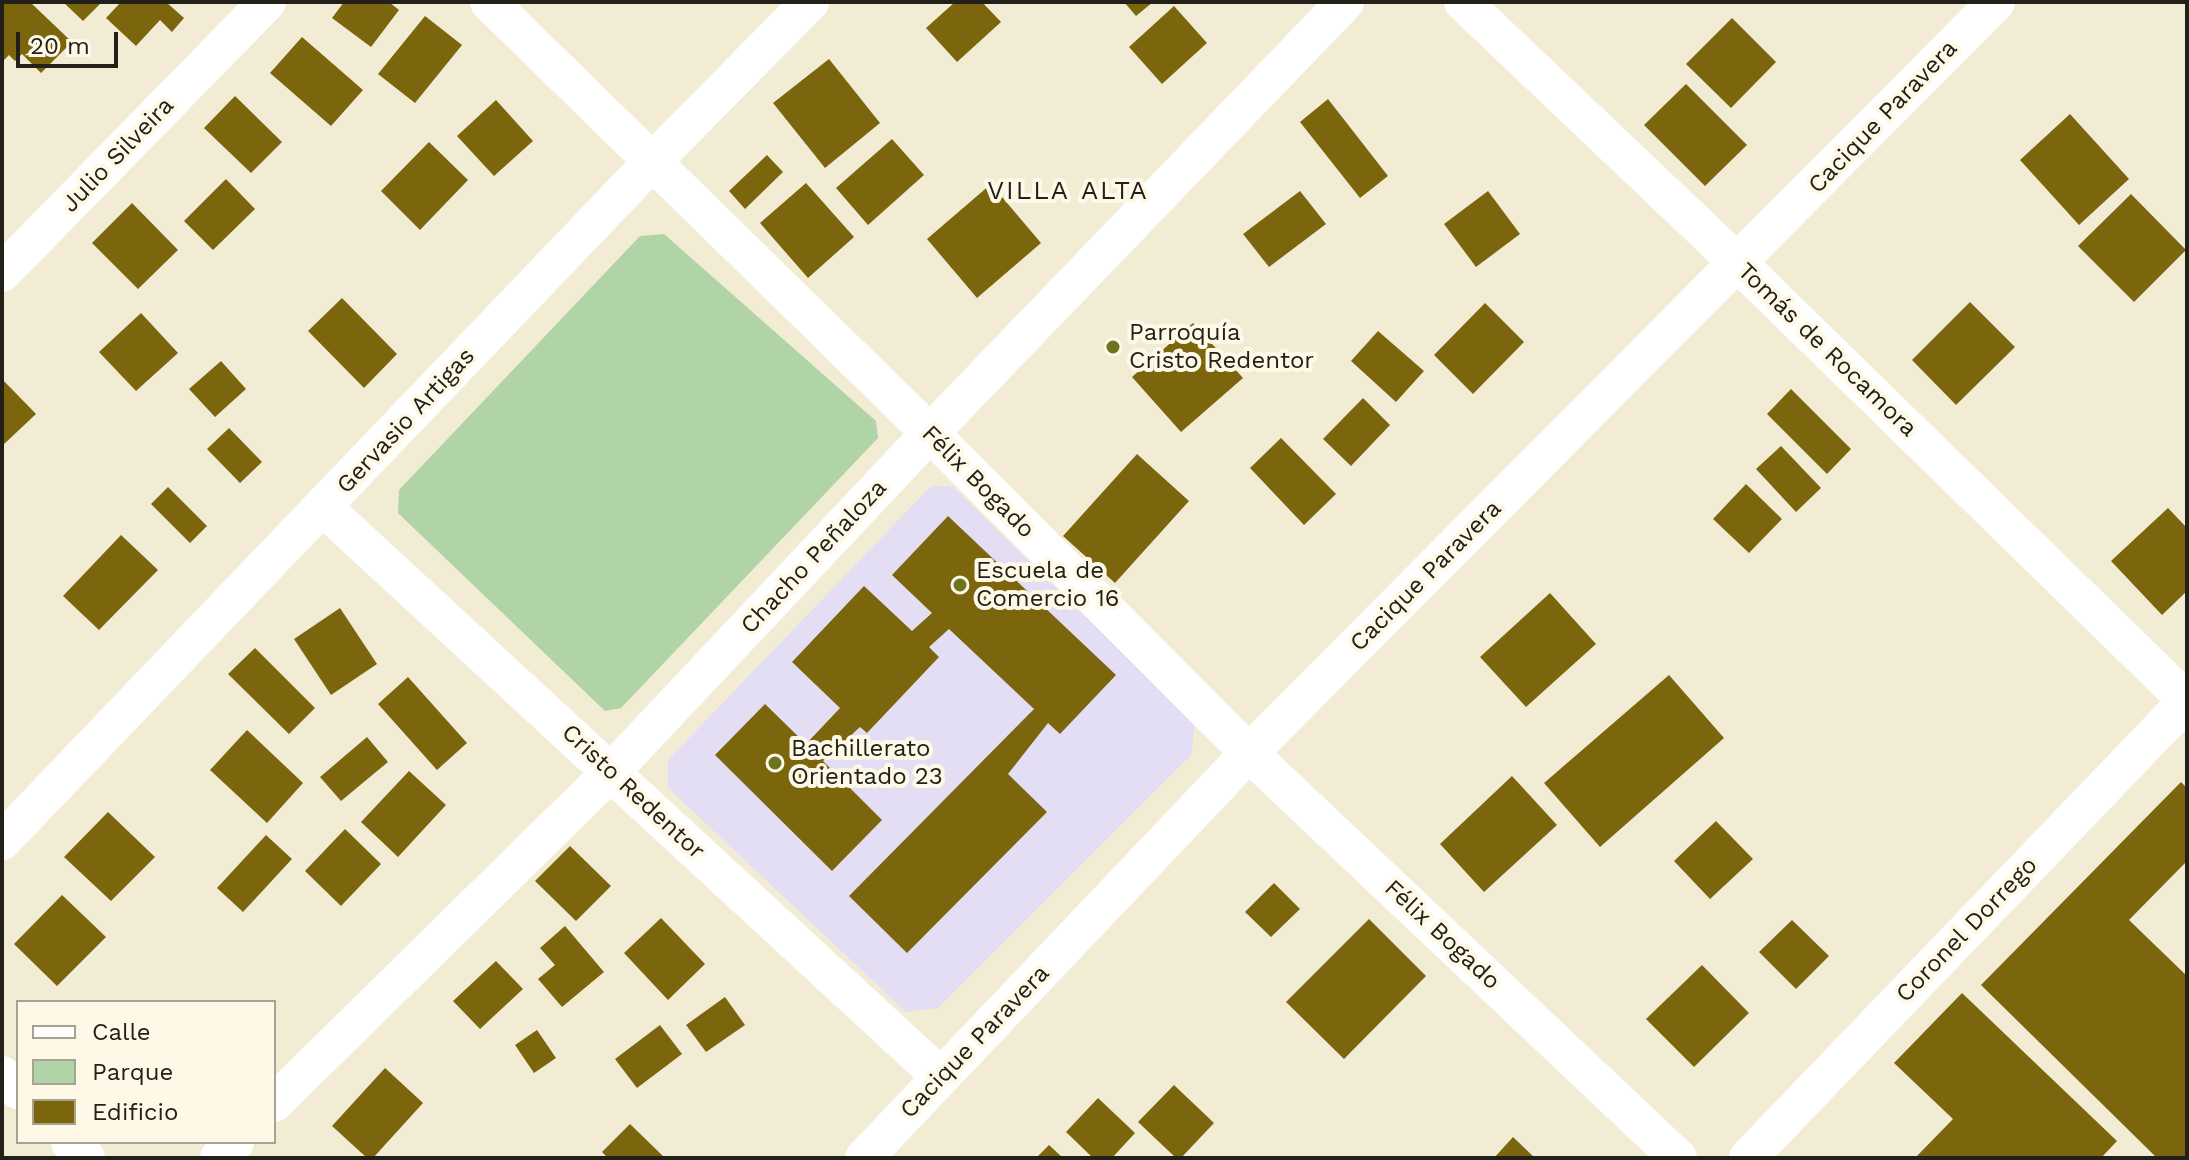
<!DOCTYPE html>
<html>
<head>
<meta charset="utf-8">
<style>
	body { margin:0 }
	#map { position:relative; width:2189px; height:1160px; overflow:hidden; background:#f2ecd5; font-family:"Work Sans",sans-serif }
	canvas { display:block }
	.frame { position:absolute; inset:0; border:4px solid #222018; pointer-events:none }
	.legend { position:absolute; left:16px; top:1000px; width:260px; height:144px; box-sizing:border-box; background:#fef9e7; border:2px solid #a6a294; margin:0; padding:10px 14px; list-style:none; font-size:24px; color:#222018 }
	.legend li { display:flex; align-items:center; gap:16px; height:40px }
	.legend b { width:40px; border:2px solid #a6a294 }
	.scale { position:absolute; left:16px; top:32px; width:102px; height:36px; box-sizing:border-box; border:4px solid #222018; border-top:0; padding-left:10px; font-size:24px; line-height:28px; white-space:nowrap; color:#222018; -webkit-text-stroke:6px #fef9e7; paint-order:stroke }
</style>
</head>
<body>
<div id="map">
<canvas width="2189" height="1160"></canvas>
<div class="frame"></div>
<ul class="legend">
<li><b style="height:10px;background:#fff"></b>Calle</li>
<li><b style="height:22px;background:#b0d4a6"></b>Parque</li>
<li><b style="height:22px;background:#7b660e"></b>Edificio</li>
</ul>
<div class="scale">20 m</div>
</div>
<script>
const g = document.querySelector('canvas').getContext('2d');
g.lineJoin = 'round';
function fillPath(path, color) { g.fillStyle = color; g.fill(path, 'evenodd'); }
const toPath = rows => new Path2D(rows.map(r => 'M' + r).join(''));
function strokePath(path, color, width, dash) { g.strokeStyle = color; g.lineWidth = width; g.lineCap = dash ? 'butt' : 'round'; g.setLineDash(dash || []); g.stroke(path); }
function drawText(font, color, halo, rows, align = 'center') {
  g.font = font + ' "Work Sans",sans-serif'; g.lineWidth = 8; g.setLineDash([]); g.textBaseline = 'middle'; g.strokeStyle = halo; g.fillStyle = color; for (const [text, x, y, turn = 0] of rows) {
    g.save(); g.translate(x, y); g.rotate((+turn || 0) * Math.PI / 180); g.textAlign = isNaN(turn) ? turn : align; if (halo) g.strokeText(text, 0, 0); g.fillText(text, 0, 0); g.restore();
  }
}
fillPath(toPath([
	[931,486,952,486,1195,723,1191,755,938,1008,906,1012,668,788,668,760]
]), '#e3def4');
fillPath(toPath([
	[664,234,876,421,878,438,621,708,605,711,398,513,399,490,640,236]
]), '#b0d4a6');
fillPath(toPath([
	[5,2,30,2,72,42,41,73,22,54,15,61,9,55,2,62,2,5],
	[63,2,102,2,83,21],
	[121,2,166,2,184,18,172,32,160,20,136,46,106,18],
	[344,2,389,2,399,10,371,47,332,18],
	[955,2,982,2,1001,22,957,62,926,28],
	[1124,2,1153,2,1136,16],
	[1174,6,1207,43,1162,84,1129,47],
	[425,16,462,45,415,103,378,74],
	[1732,18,1776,62,1731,108,1686,64],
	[302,37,363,90,331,126,270,73],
	[829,59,880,123,825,168,773,103],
	[1686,84,1747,145,1705,186,1644,125],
	[235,96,282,142,251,173,204,128],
	[1328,99,1388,176,1360,198,1300,122],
	[496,100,533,141,494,176,457,136],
	[2070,114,2129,179,2079,225,2020,160],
	[892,139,924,175,868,225,836,188],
	[429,142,468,180,420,230,381,191],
	[767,155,783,172,745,209,729,191],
	[226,179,255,209,213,250,184,221],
	[806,183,854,237,808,278,760,223],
	[991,184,1041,243,977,298,927,239],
	[1300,191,1326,224,1269,267,1243,234],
	[1488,191,1520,234,1476,267,1444,224],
	[2131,194,2186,250,2134,302,2078,246],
	[132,203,178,250,138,289,92,243],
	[342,298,397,354,364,388,308,331],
	[1970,302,2015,347,1956,405,1912,360],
	[1485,303,1524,342,1473,394,1434,355],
	[141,313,178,353,136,391,99,352],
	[1193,323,1243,378,1181,432,1132,377],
	[1378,331,1424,371,1396,402,1351,361],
	[221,361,246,389,215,417,189,389],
	[2,379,36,414,2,446],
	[1791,389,1851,449,1827,474,1767,414],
	[1363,398,1390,425,1351,466,1323,439],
	[229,428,262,462,240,483,207,449],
	[1281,438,1336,494,1304,525,1250,468],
	[1781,446,1821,488,1796,512,1756,469],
	[1137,454,1189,501,1115,583,1063,536],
	[1746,484,1782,519,1749,553,1713,519],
	[168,487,207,526,190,543,151,504],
	[2168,508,2187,528,2187,591,2162,615,2111,561],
	[948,516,1116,675,1060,734,1048,723,1008,774,1047,812,907,953,849,896,1034,709,949,629,929,647,939,657,867,733,860,727,823,761,882,820,832,871,715,755,765,704,806,744,840,708,792,662,864,586,912,631,932,613,892,575],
	[121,535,158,570,99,630,63,596],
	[1550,593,1596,644,1526,707,1480,657],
	[340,608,377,664,331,695,294,639],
	[255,648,315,708,289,734,228,674],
	[1669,675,1724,738,1600,847,1544,783],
	[408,677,467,743,437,770,378,704],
	[247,730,303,783,267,823,210,770],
	[367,737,388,762,341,801,320,777],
	[409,771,446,805,398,857,361,822],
	[1512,776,1557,825,1484,892,1440,844],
	[2181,782,2187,788,2187,861,2129,920,2187,976,2187,1158,2157,1158,1981,985],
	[108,812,155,857,111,901,64,857],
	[1716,821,1753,859,1710,899,1674,861],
	[345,829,381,864,341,906,305,871],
	[266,835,292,859,243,912,217,888],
	[570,846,611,886,576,921,535,881],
	[1274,883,1300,909,1271,937,1245,912],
	[62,895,106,937,57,986,14,944],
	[661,918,705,964,668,1000,624,953],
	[1369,919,1426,976,1344,1059,1286,1002],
	[1792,920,1829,956,1796,989,1759,952],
	[565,926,604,972,562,1007,538,979,555,965,540,948],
	[496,961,523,989,480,1029,453,1001],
	[1702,965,1749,1013,1694,1067,1646,1019],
	[1962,993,2117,1141,2101,1158,1915,1158,1953,1119,1894,1063],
	[725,997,745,1025,706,1052,686,1025],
	[660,1025,682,1054,637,1088,615,1059],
	[537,1030,556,1058,534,1073,515,1045],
	[385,1068,423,1103,373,1158,367,1158,332,1126],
	[1174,1085,1214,1123,1181,1158,1176,1158,1138,1122],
	[1098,1098,1135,1133,1112,1158,1093,1158,1066,1132],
	[630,1124,665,1158,608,1158,602,1152],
	[1513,1137,1535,1158,1494,1158],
	[1049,1145,1063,1158,1036,1158]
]), '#7b660e');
strokePath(toPath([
	[489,2,930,433,1249,753,1678,1158],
	[1463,2,1739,264,2187,701],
	[2,273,267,2],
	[324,508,941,1077],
	[2,841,652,162,810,2],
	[2,1075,18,1090],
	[274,1103,611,772,930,433,1345,2],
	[70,1142,86,1158],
	[219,1158,235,1142],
	[864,1158,1249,753,1996,2],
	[1748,1158,2187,701]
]), '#fff', 38);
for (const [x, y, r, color] of [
	[1113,347,8,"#6c741d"],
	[960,585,8,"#6c741d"],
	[775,763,8,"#6c741d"]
]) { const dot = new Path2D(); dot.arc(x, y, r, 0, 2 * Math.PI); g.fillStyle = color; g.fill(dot); strokePath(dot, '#fef9e7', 3); }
drawText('24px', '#222018', '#fef9e7', [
	["Cacique Paravera",1883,117,-46],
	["Julio Silveira",118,155,-46],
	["Tomás de Rocamora",1827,350,44],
	["Gervasio Artigas",406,421,-47],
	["Félix Bogado",978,482,45],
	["Chacho Peñaloza",814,557,-47],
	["Cacique Paravera",1426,576,-45],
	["Cristo Redentor",633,792,43],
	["Coronel Dorrego",1967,930,-46],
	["Félix Bogado",1442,935,43],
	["Cacique Paravera",975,1042,-46]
]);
drawText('24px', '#222018', '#fef9e7', [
	["Parroquía",1129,333],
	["Cristo Redentor",1129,361],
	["Escuela de",976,571],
	["Comercio 16",976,599],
	["Bachillerato",791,749],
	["Orientado 23",791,777]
], 'left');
g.letterSpacing = '2px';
drawText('26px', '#222018', '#fef9e7', [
	["VILLA ALTA",1068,191]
]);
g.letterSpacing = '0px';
</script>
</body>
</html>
